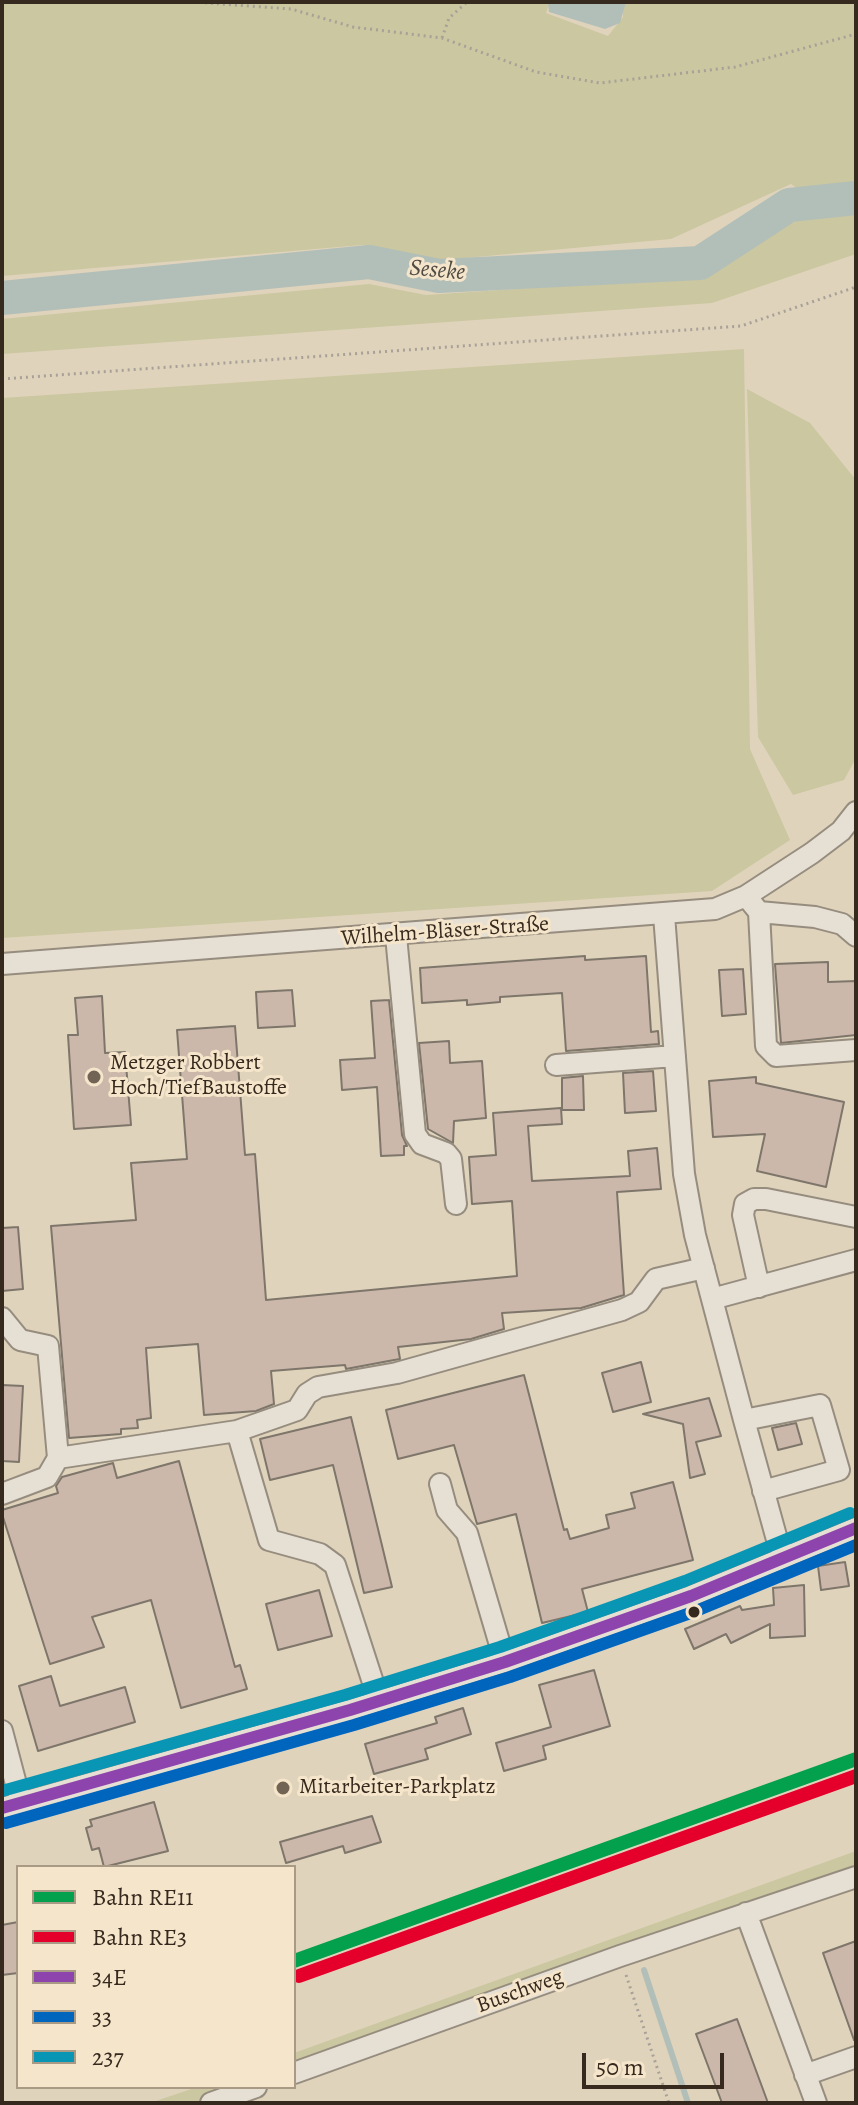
<!DOCTYPE html>
<html>
<head>
<meta charset="utf-8">
<style>
	body { margin:0 }
	#map { position:relative; width:858px; height:2105px; overflow:hidden; background:#e0d3bc; font-family:Alegreya,serif }
	canvas { display:block }
	.frame { position:absolute; inset:0; border:4px solid #36291e; pointer-events:none }
	.legend { position:absolute; left:16px; top:1865px; width:280px; height:224px; box-sizing:border-box; background:#f5e5ca; border:2px solid #a99a85; margin:0; padding:10px 14px; list-style:none; font-size:24px; color:#36291e }
	.legend li { display:flex; align-items:center; gap:16px; height:40px }
	.legend b { width:40px; border:2px solid #a99a85 }
	.scale { position:absolute; left:582px; top:2053px; width:142px; height:36px; box-sizing:border-box; border:4px solid #36291e; border-top:0; padding-left:10px; font-size:24px; line-height:28px; white-space:nowrap; color:#36291e; -webkit-text-stroke:6px #f5e5ca; paint-order:stroke }
</style>
</head>
<body>
<div id="map">
<canvas width="858" height="2105"></canvas>
<div class="frame"></div>
<ul class="legend">
<li><b style="height:10px;background:#03a04e"></b>Bahn RE11</li>
<li><b style="height:10px;background:#e4002b"></b>Bahn RE3</li>
<li><b style="height:10px;background:#8e44ad"></b>34E</li>
<li><b style="height:10px;background:#0065bd"></b>33</li>
<li><b style="height:10px;background:#0896b4"></b>237</li>
</ul>
<div class="scale">50 m</div>
</div>
<script>
const g = document.querySelector('canvas').getContext('2d');
g.lineJoin = 'round';
function fillPath(path, color) { g.fillStyle = color; g.fill(path, 'evenodd'); }
const toPath = rows => new Path2D(rows.map(r => 'M' + r).join(''));
function strokePath(path, color, width, dash) { g.strokeStyle = color; g.lineWidth = width; g.lineCap = dash ? 'butt' : 'round'; g.setLineDash(dash || []); g.stroke(path); }
function drawText(font, color, halo, rows, align = 'center') {
  g.font = font + ' Alegreya,serif'; g.lineWidth = 6; g.setLineDash([]); g.textBaseline = 'middle'; g.strokeStyle = halo; g.fillStyle = color; for (const [text, x, y, turn = 0] of rows) {
    g.save(); g.translate(x, y); g.rotate((+turn || 0) * Math.PI / 180); g.textAlign = isNaN(turn) ? turn : align; if (halo) g.strokeText(text, 0, 0); g.fillText(text, 0, 0); g.restore();
  }
}
fillPath(toPath([
	[2,2,550,2,546,13,608,36,623,17,623,2,856,2,856,254,712,303,2,354,2,319,369,284,426,295,708,276,801,217,832,213,791,184,671,239,433,261,362,245,2,276],
	[744,349,750,749,790,840,712,891,2,938,2,398],
	[747,389,810,423,856,480,856,758,844,780,793,795,758,737],
	[856,1851,856,1865,294,2066,294,2053],
	[197,2087,238,2087,194,2103,150,2103]
]), '#cbc7a0');
fillPath(toPath([
	[548,2,626,2,620,23,605,29,549,12]
]), '#b2bfb8');
strokePath(toPath([
	[644,1970,688,2103]
]), '#b2bfb8', 6);
strokePath(toPath([
	[2,298,369,262,439,276,700,263,789,205,856,198]
]), '#b2bfb8', 34);
const building = toPath([
	[585,956,585,960,646,956,651,1032,658,1031,659,1044,566,1051,562,993,500,997,500,1002,467,1005,467,1000,422,1003,420,968,585,956],
	[828,962,828,982,856,981,856,1035,781,1043,775,964,828,962],
	[743,969,746,1014,722,1016,719,970,743,969],
	[292,990,295,1026,258,1028,256,992,292,990],
	[102,996,105,1053,125,1052,131,1125,74,1129,68,1035,78,1035,75,998,102,996],
	[389,1000,402,1135,407,1146,404,1146,404,1155,381,1156,377,1087,342,1090,340,1060,375,1058,371,1001,389,1000],
	[235,1026,245,1155,255,1154,266,1300,517,1276,512,1201,472,1204,469,1157,496,1155,493,1113,561,1108,562,1124,528,1126,532,1181,630,1176,628,1151,657,1148,661,1189,617,1192,624,1295,581,1308,502,1313,504,1329,471,1339,398,1347,400,1359,394,1360,346,1369,345,1365,271,1371,274,1404,256,1411,204,1415,198,1344,146,1348,151,1418,137,1420,138,1428,121,1429,121,1434,69,1438,51,1226,136,1220,131,1163,187,1159,177,1030,235,1026],
	[449,1041,450,1063,482,1061,486,1118,454,1121,453,1143,428,1129,419,1043,449,1041],
	[653,1071,656,1111,625,1113,623,1073,653,1071],
	[583,1076,584,1110,562,1110,562,1078,583,1076],
	[756,1077,756,1083,844,1102,826,1187,757,1171,765,1134,713,1137,709,1081,756,1077],
	[18,1227,23,1289,2,1291,2,1228,18,1227],
	[641,1362,651,1402,613,1412,602,1373,641,1362],
	[524,1375,564,1530,567,1529,570,1539,609,1528,606,1515,635,1508,631,1493,673,1482,693,1560,582,1589,588,1612,542,1623,516,1514,477,1524,454,1445,398,1459,386,1410,524,1375],
	[2,1385,23,1386,19,1462,2,1461,2,1385],
	[709,1398,721,1436,696,1442,705,1474,690,1478,683,1424,643,1414,709,1398],
	[351,1417,392,1587,364,1593,333,1465,270,1480,260,1439,351,1417],
	[796,1423,802,1444,778,1450,772,1428,796,1423],
	[179,1461,235,1667,240,1665,247,1689,181,1708,151,1600,92,1617,104,1647,50,1664,2,1514,2,1510,58,1493,56,1486,62,1477,113,1463,117,1478,179,1461],
	[845,1562,849,1586,821,1590,818,1566,845,1562],
	[804,1585,805,1636,770,1638,770,1624,731,1643,726,1634,694,1649,685,1629,740,1606,742,1610,774,1605,773,1588,804,1585],
	[319,1590,332,1636,278,1650,266,1604,319,1590],
	[594,1670,610,1726,543,1746,546,1759,504,1771,496,1743,551,1727,539,1685,594,1670],
	[51,1676,60,1706,125,1687,135,1722,38,1751,19,1686,51,1676],
	[463,1708,471,1734,425,1749,428,1759,374,1774,365,1744,437,1723,435,1717,463,1708],
	[154,1802,168,1851,104,1867,99,1848,92,1850,86,1828,92,1826,90,1820,154,1802],
	[372,1816,381,1842,345,1853,343,1846,286,1863,280,1842,372,1816],
	[18,1922,18,1973,2,1975,2,1925,18,1922],
	[856,1941,856,2039,854,2040,823,1953,856,1941],
	[737,2019,768,2103,722,2103,696,2034,737,2019]
]);
fillPath(building, '#ccb8ab');
strokePath(building, '#7e766a', 2);
const minor = toPath([
	[746,896,759,912,766,1046,776,1056,856,1050],
	[759,912,815,917,842,924,856,936],
	[664,915,684,1174,695,1235,744,1420,776,1536,785,1557],
	[396,936,415,1134,422,1144,446,1153,451,1159,456,1204],
	[2,964,715,909,746,896,812,853,841,831,856,812],
	[556,1065,675,1056],
	[759,1287,743,1215,745,1204,754,1199,766,1199,856,1217],
	[712,1299,856,1260],
	[2,1318,20,1340,48,1346,58,1458],
	[744,1420,820,1405,839,1470,763,1491],
	[237,1431,269,1540,320,1554,335,1565,379,1701],
	[440,1484,447,1510,467,1533,505,1662],
	[2,1494,47,1477,58,1458,237,1431,297,1410,307,1394,318,1387,397,1373,622,1310,639,1302,656,1279,704,1268],
	[2,1731,21,1803],
	[2,1808,350,1710,505,1662,691,1596,856,1528],
	[746,1913,816,2103],
	[294,2073,620,1956,856,1877],
	[805,2075,856,2057],
	[211,2103,256,2087]
]);
strokePath(minor, '#968d7f', 24);
strokePath(toPath([
	[193,2,291,9,353,27,442,38,536,72,600,83,735,67,856,34],
	[442,38,449,18,467,2],
	[2,379,741,326,856,287],
	[626,1975,669,2103]
]), '#a7a197', 3, [2, 4]);
strokePath(minor, '#e6dfd4', 20);
strokePath(toPath([
	[2,1808,350,1710,505,1662,691,1596,856,1528]
]), '#8e44ad', 12);
strokePath(toPath([
	[6,1823,354,1725,510,1677,696,1611,856,1545]
]), '#0065bd', 12);
strokePath(toPath([
	[2,1791,345,1695,500,1647,685,1581,850,1513]
]), '#0896b4', 12);
strokePath(toPath([
	[294,1961,856,1759]
]), '#03a04e', 14);
strokePath(toPath([
	[299,1976,856,1776]
]), '#e4002b', 14);
for (const [x, y, r, color] of [
	[94,1077,8,"#726455"],
	[694,1612,7,"#36291e"],
	[283,1788,8,"#726455"]
]) { const dot = new Path2D(); dot.arc(x, y, r, 0, 2 * Math.PI); g.fillStyle = color; g.fill(dot); strokePath(dot, '#f5e5ca', 3); }
drawText('22px', '#36291e', '#f5e5ca', [
	["Wilhelm-Bläser-Straße",445,932,-4],
	["Buschweg",520,1992,-20]
]);
drawText('22px', '#36291e', '#f5e5ca', [
	["Metzger Robbert",110,1064],
	["Hoch/TiefBaustoffe",110,1089],
	["Mitarbeiter-Parkplatz",299,1788]
], 'left');
drawText('italic 24px', '#504c44', '#f5e5ca', [
	["Seseke",437,271,5]
]);
</script>
</body>
</html>
